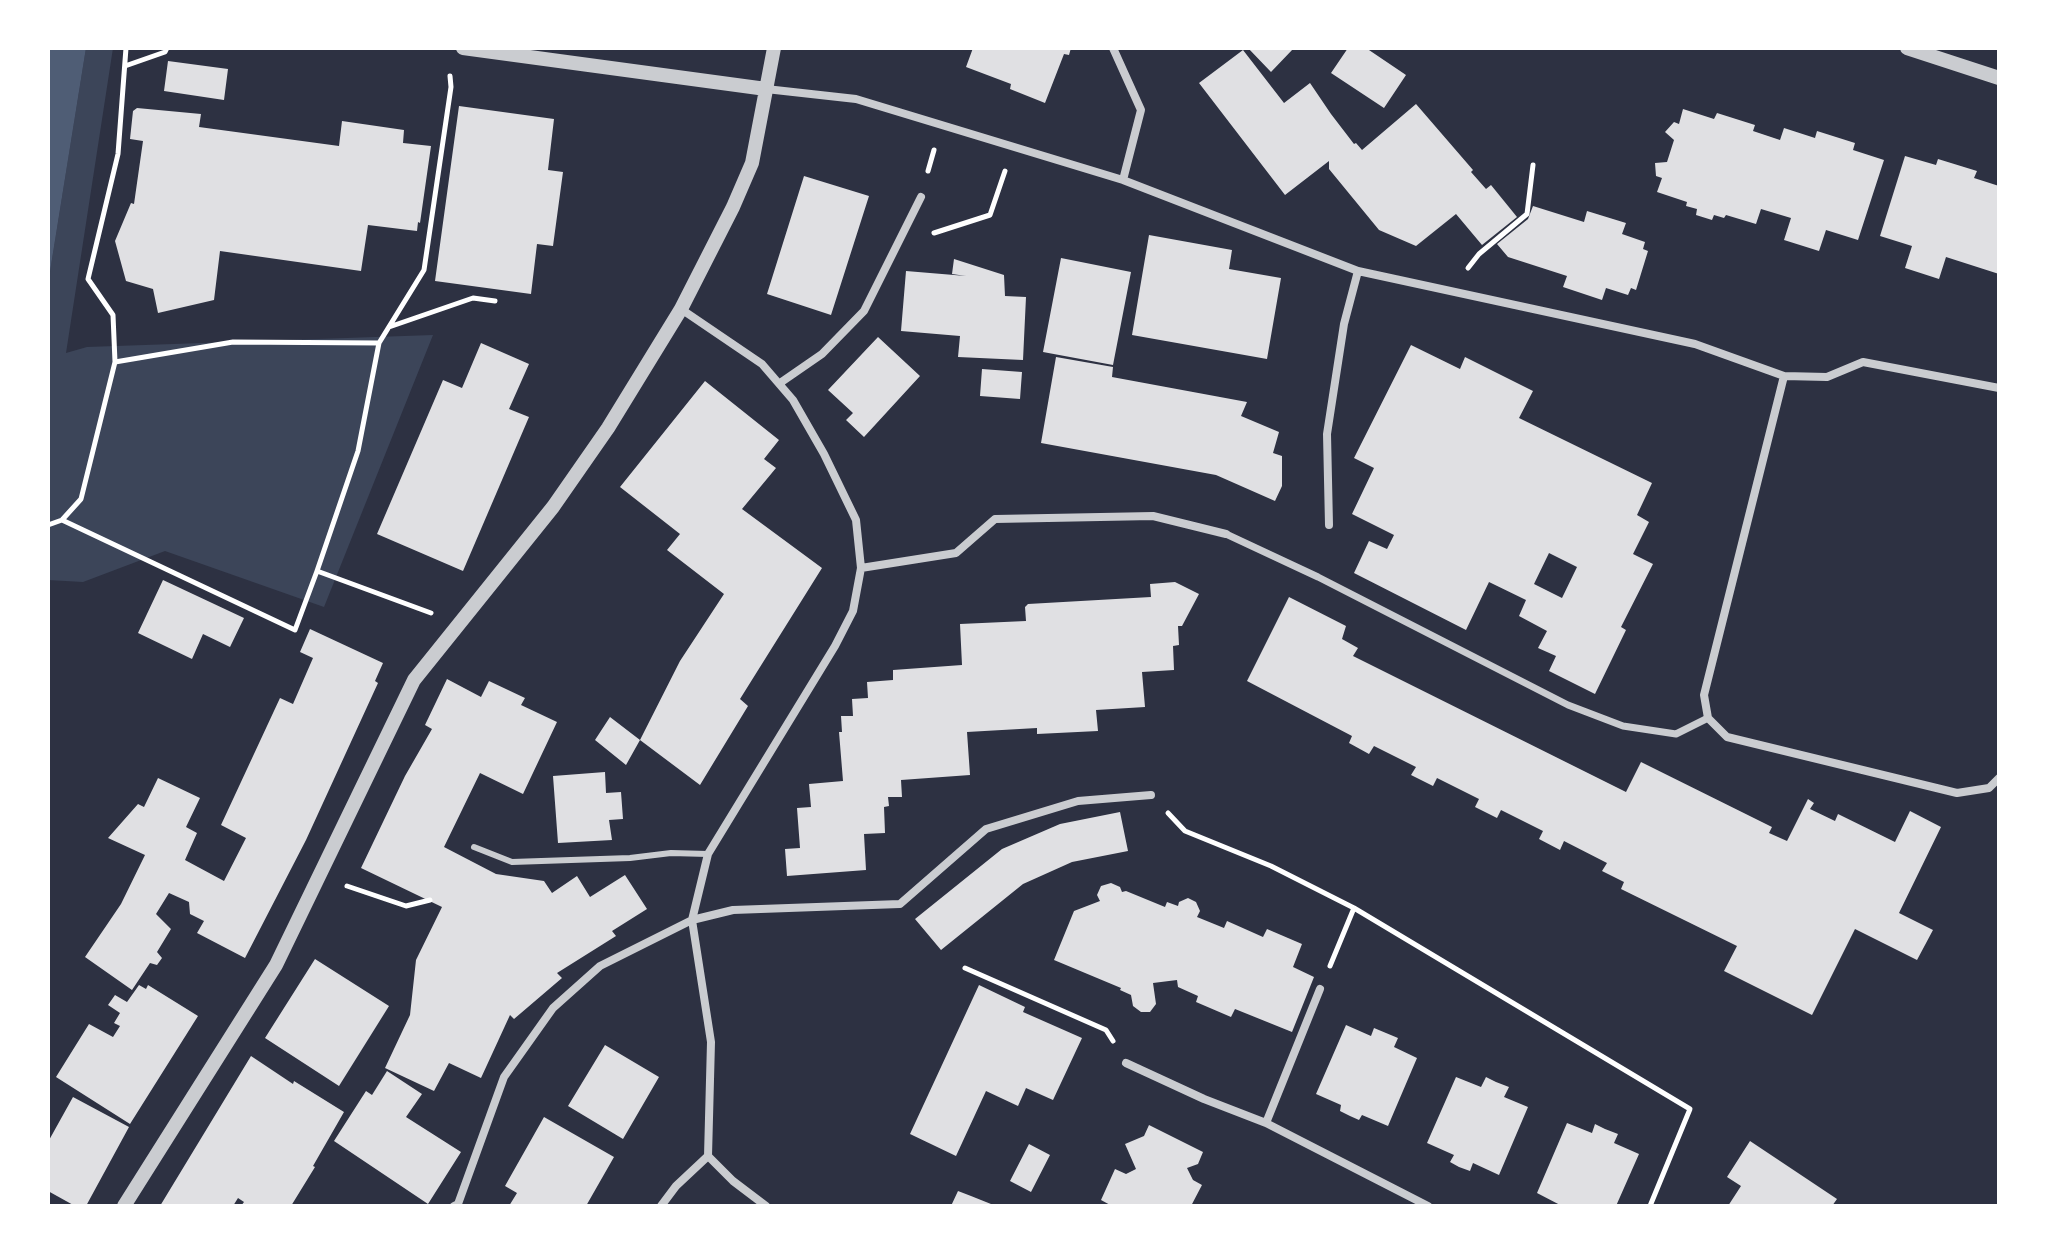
<!DOCTYPE html>
<html>
<head>
<meta charset="utf-8">
<style>
	body { margin:0 }
	#map { position:relative; width:2047px; height:1254px; overflow:hidden; background:#2d3142; font-family:Quicksand,sans-serif }
	canvas { display:block }
	.frame { position:absolute; inset:0; border:50px solid #fff; pointer-events:none }
</style>
</head>
<body>
<div id="map">
<canvas width="2047" height="1254"></canvas>
<div class="frame"></div>
</div>
<script>
const g = document.querySelector('canvas').getContext('2d');
g.lineJoin = 'round';
function fillPath(path, color) { g.fillStyle = color; g.fill(path, 'evenodd'); }
const toPath = rows => new Path2D(rows.map(r => 'M' + r).join(''));
function strokePath(path, color, width, dash) { g.strokeStyle = color; g.lineWidth = width; g.lineCap = dash ? 'butt' : 'round'; g.setLineDash(dash || []); g.stroke(path); }
fillPath(toPath([
	[86,48,113,48,66,353,87,347,433,335,324,607,165,551,83,582,48,580,48,284]
]), '#3c4559');
fillPath(toPath([
	[48,48,86,48,48,284]
]), '#4f5d75');
fillPath(toPath([
	[973,48,1071,48,1069,55,1064,54,1045,103,1010,89,1011,84,966,67],
	[1248,48,1292,48,1293,49,1271,72],
	[1348,48,1366,48,1406,75,1384,108,1331,73],
	[1243,50,1284,103,1310,83,1331,114,1354,144,1356,143,1362,150,1416,104,1473,170,1471,172,1486,189,1491,185,1517,217,1482,245,1456,214,1416,246,1379,230,1329,169,1329,161,1285,195,1199,83],
	[168,61,228,69,224,100,164,91],
	[459,106,554,119,548,170,563,172,553,246,537,244,531,294,435,281],
	[137,108,201,114,199,127,339,146,342,121,404,130,403,143,431,146,420,223,418,222,417,231,368,225,361,271,220,251,214,300,158,313,153,289,126,281,115,241,131,203,134,204,143,141,130,139,133,111],
	[1683,109,1714,119,1717,113,1755,125,1753,131,1780,140,1784,128,1815,138,1817,131,1855,143,1853,150,1884,160,1858,240,1826,230,1819,251,1784,240,1791,218,1761,209,1756,224,1726,215,1724,218,1714,215,1712,220,1696,215,1697,209,1686,206,1687,202,1657,192,1662,178,1656,176,1655,163,1667,162,1674,140,1665,132,1674,122,1679,124],
	[1905,156,1936,165,1938,159,1977,171,1974,178,1999,186,1999,274,1946,257,1939,279,1905,268,1912,246,1880,236],
	[804,176,869,196,831,315,767,294],
	[1533,206,1584,222,1587,211,1626,223,1622,234,1645,242,1643,249,1648,251,1636,290,1631,288,1628,295,1606,288,1602,300,1563,287,1567,276,1508,257,1497,244,1528,219],
	[1149,235,1232,250,1229,269,1281,278,1267,359,1132,335],
	[1061,258,1131,272,1113,365,1043,352],
	[954,259,1004,275,1005,296,1026,297,1023,360,958,357,960,336,901,331,906,271,966,276,952,274],
	[878,337,920,376,864,437,846,420,853,413,828,390],
	[481,343,529,364,509,409,529,417,463,571,377,534,443,380,462,388],
	[1411,345,1460,369,1465,357,1533,391,1519,418,1652,483,1637,515,1649,522,1633,554,1653,564,1621,627,1626,630,1595,694,1549,671,1556,656,1538,648,1547,631,1519,616,1526,600,1489,582,1466,630,1354,573,1369,541,1387,549,1394,535,1352,514,1374,468,1354,458],
	[1549,553,1577,567,1562,598,1534,584],
	[1056,357,1113,367,1112,377,1247,402,1241,416,1279,432,1273,453,1282,456,1282,486,1275,501,1216,475,1041,443],
	[982,369,1022,372,1020,399,980,396],
	[705,381,779,440,764,459,776,468,742,509,822,568,740,699,748,706,700,785,640,740,680,661,724,594,667,550,680,534,620,487],
	[163,580,244,618,230,647,203,634,192,659,138,633],
	[1175,582,1199,594,1182,626,1178,626,1179,645,1173,646,1174,670,1142,672,1145,707,1096,710,1098,731,1037,734,1037,728,967,732,970,775,901,780,902,797,888,797,889,806,884,807,885,833,864,834,866,870,787,876,785,849,800,848,797,808,811,807,809,784,843,781,839,732,842,732,841,716,853,716,852,699,868,698,867,682,893,680,893,670,962,665,960,624,1026,621,1025,607,1028,604,1151,597,1150,584],
	[1289,597,1346,626,1342,639,1358,648,1353,656,1626,792,1641,762,1772,827,1769,833,1787,841,1808,799,1814,803,1810,809,1835,821,1838,814,1895,842,1910,811,1941,827,1899,913,1933,930,1917,960,1855,929,1812,1015,1724,971,1737,946,1621,889,1624,882,1602,871,1607,863,1564,841,1560,850,1539,839,1543,831,1501,810,1497,818,1475,807,1479,799,1437,778,1433,786,1411,775,1416,767,1374,746,1369,754,1349,743,1352,736,1247,681],
	[310,629,383,663,375,681,378,683,306,840,245,958,197,933,204,921,190,914,189,902,169,893,156,914,171,929,157,952,162,958,157,965,150,963,132,990,85,957,121,904,145,855,108,838,138,804,144,807,158,778,200,798,186,827,197,833,185,860,224,881,246,838,221,825,280,698,293,704,313,658,300,652],
	[447,679,481,697,489,681,525,698,521,705,557,722,523,794,480,773,444,847,496,874,544,881,552,893,577,876,590,897,625,875,647,909,612,931,616,936,557,973,562,978,514,1019,510,1015,481,1078,449,1063,434,1091,385,1068,410,1015,416,960,442,907,361,868,405,776,432,729,425,725],
	[610,717,640,740,626,765,595,740],
	[605,772,606,793,621,792,623,819,609,820,612,840,558,843,553,776],
	[1120,812,1128,851,1072,862,1023,884,941,950,915,919,1002,849,1060,824],
	[1111,883,1120,887,1122,892,1126,891,1165,907,1167,902,1178,906,1179,902,1188,898,1196,902,1200,911,1197,917,1224,928,1227,921,1263,937,1267,929,1302,944,1293,967,1314,977,1292,1032,1235,1009,1231,1017,1196,1002,1198,996,1178,987,1177,980,1153,983,1156,1004,1150,1012,1141,1012,1133,1006,1131,995,1120,990,1121,988,1054,960,1074,911,1100,901,1097,895,1101,886],
	[315,959,389,1006,339,1086,265,1038],
	[139,985,146,989,148,985,198,1016,130,1124,56,1077,89,1024,113,1037,120,1026,114,1023,120,1013,108,1005,115,995,127,1002],
	[979,985,1025,1007,1023,1012,1082,1038,1053,1100,1026,1088,1018,1106,986,1091,956,1156,910,1134],
	[1346,1025,1371,1036,1374,1028,1398,1038,1394,1047,1417,1058,1388,1126,1362,1115,1359,1120,1350,1116,1340,1111,1341,1105,1316,1094],
	[605,1045,659,1077,623,1139,568,1106],
	[251,1056,293,1084,294,1081,344,1112,313,1166,315,1167,291,1206,241,1206,244,1202,238,1198,233,1206,160,1206],
	[387,1071,422,1094,406,1117,461,1152,428,1204,334,1141,366,1091,372,1095],
	[1456,1077,1481,1087,1486,1077,1496,1082,1509,1087,1504,1097,1528,1107,1499,1175,1473,1163,1470,1171,1459,1167,1450,1162,1454,1155,1427,1143],
	[73,1097,129,1127,86,1206,75,1206,48,1191,48,1142],
	[544,1117,614,1157,586,1206,509,1206,517,1193,505,1186],
	[1567,1123,1592,1133,1595,1124,1605,1129,1618,1134,1614,1143,1639,1154,1616,1206,1562,1206,1537,1193],
	[1149,1125,1203,1152,1198,1164,1187,1168,1193,1180,1202,1185,1191,1206,1112,1206,1101,1200,1115,1169,1126,1174,1136,1169,1125,1144,1144,1136],
	[1750,1141,1837,1199,1832,1206,1728,1206,1741,1186,1727,1177],
	[1029,1144,1050,1155,1031,1192,1010,1181],
	[958,1191,971,1196,996,1206,951,1206]
]), '#e0e0e3');
strokePath(toPath([
	[125,66,165,52,167,48],
	[928,171,934,150],
	[934,233,990,215,1005,171],
	[1468,268,1479,254,1527,214,1533,165],
	[389,327,473,298,495,301],
	[379,343,358,451,317,571,431,613],
	[115,362,233,342,379,343,424,270,451,87,450,76],
	[62,520,295,630,317,571],
	[48,525,62,520,81,499,115,362,113,315,88,279,118,154,126,48],
	[1168,813,1185,831,1271,866,1354,908,1690,1109,1650,1206],
	[347,886,406,906,430,900],
	[1330,966,1354,908],
	[965,968,1106,1030,1113,1041]
]), '#fff', 5);
strokePath(toPath([
	[474,847,512,862,630,858,671,853,708,854]
]), '#caccd0', 6);
strokePath(toPath([
	[1226,534,1318,577,1568,705,1623,726,1676,734,1708,718]
]), '#caccd0', 7);
strokePath(toPath([
	[1113,48,1141,110,1123,180],
	[766,89,856,99,1123,180,1358,271,1695,344,1784,376],
	[681,309,762,364,793,400,824,454,856,520,861,568,853,611,835,646,708,854,692,920,711,1042,708,1156,733,1181,766,1206],
	[780,383,822,354,864,311,921,197],
	[1999,388,1863,362,1827,377,1784,376,1704,695,1708,718,1727,737,1957,793,1989,788,1999,778],
	[1329,525,1327,434,1344,324,1358,271],
	[861,568,956,553,995,519,1153,516,1226,534],
	[1126,1063,1204,1099,1266,1123,1428,1206],
	[1266,1123,1320,989],
	[454,1206,458,1204,504,1077,553,1008,600,966,692,920,733,910,900,904,986,829,1078,801,1151,795],
	[661,1206,676,1186,708,1156]
]), '#caccd0', 8);
strokePath(toPath([
	[463,48,766,89],
	[1907,48,1999,78],
	[124,1206,276,965,414,680,553,507,608,428,681,309,733,207,752,163,774,48]
]), '#caccd0', 14);
</script>
</body>
</html>
